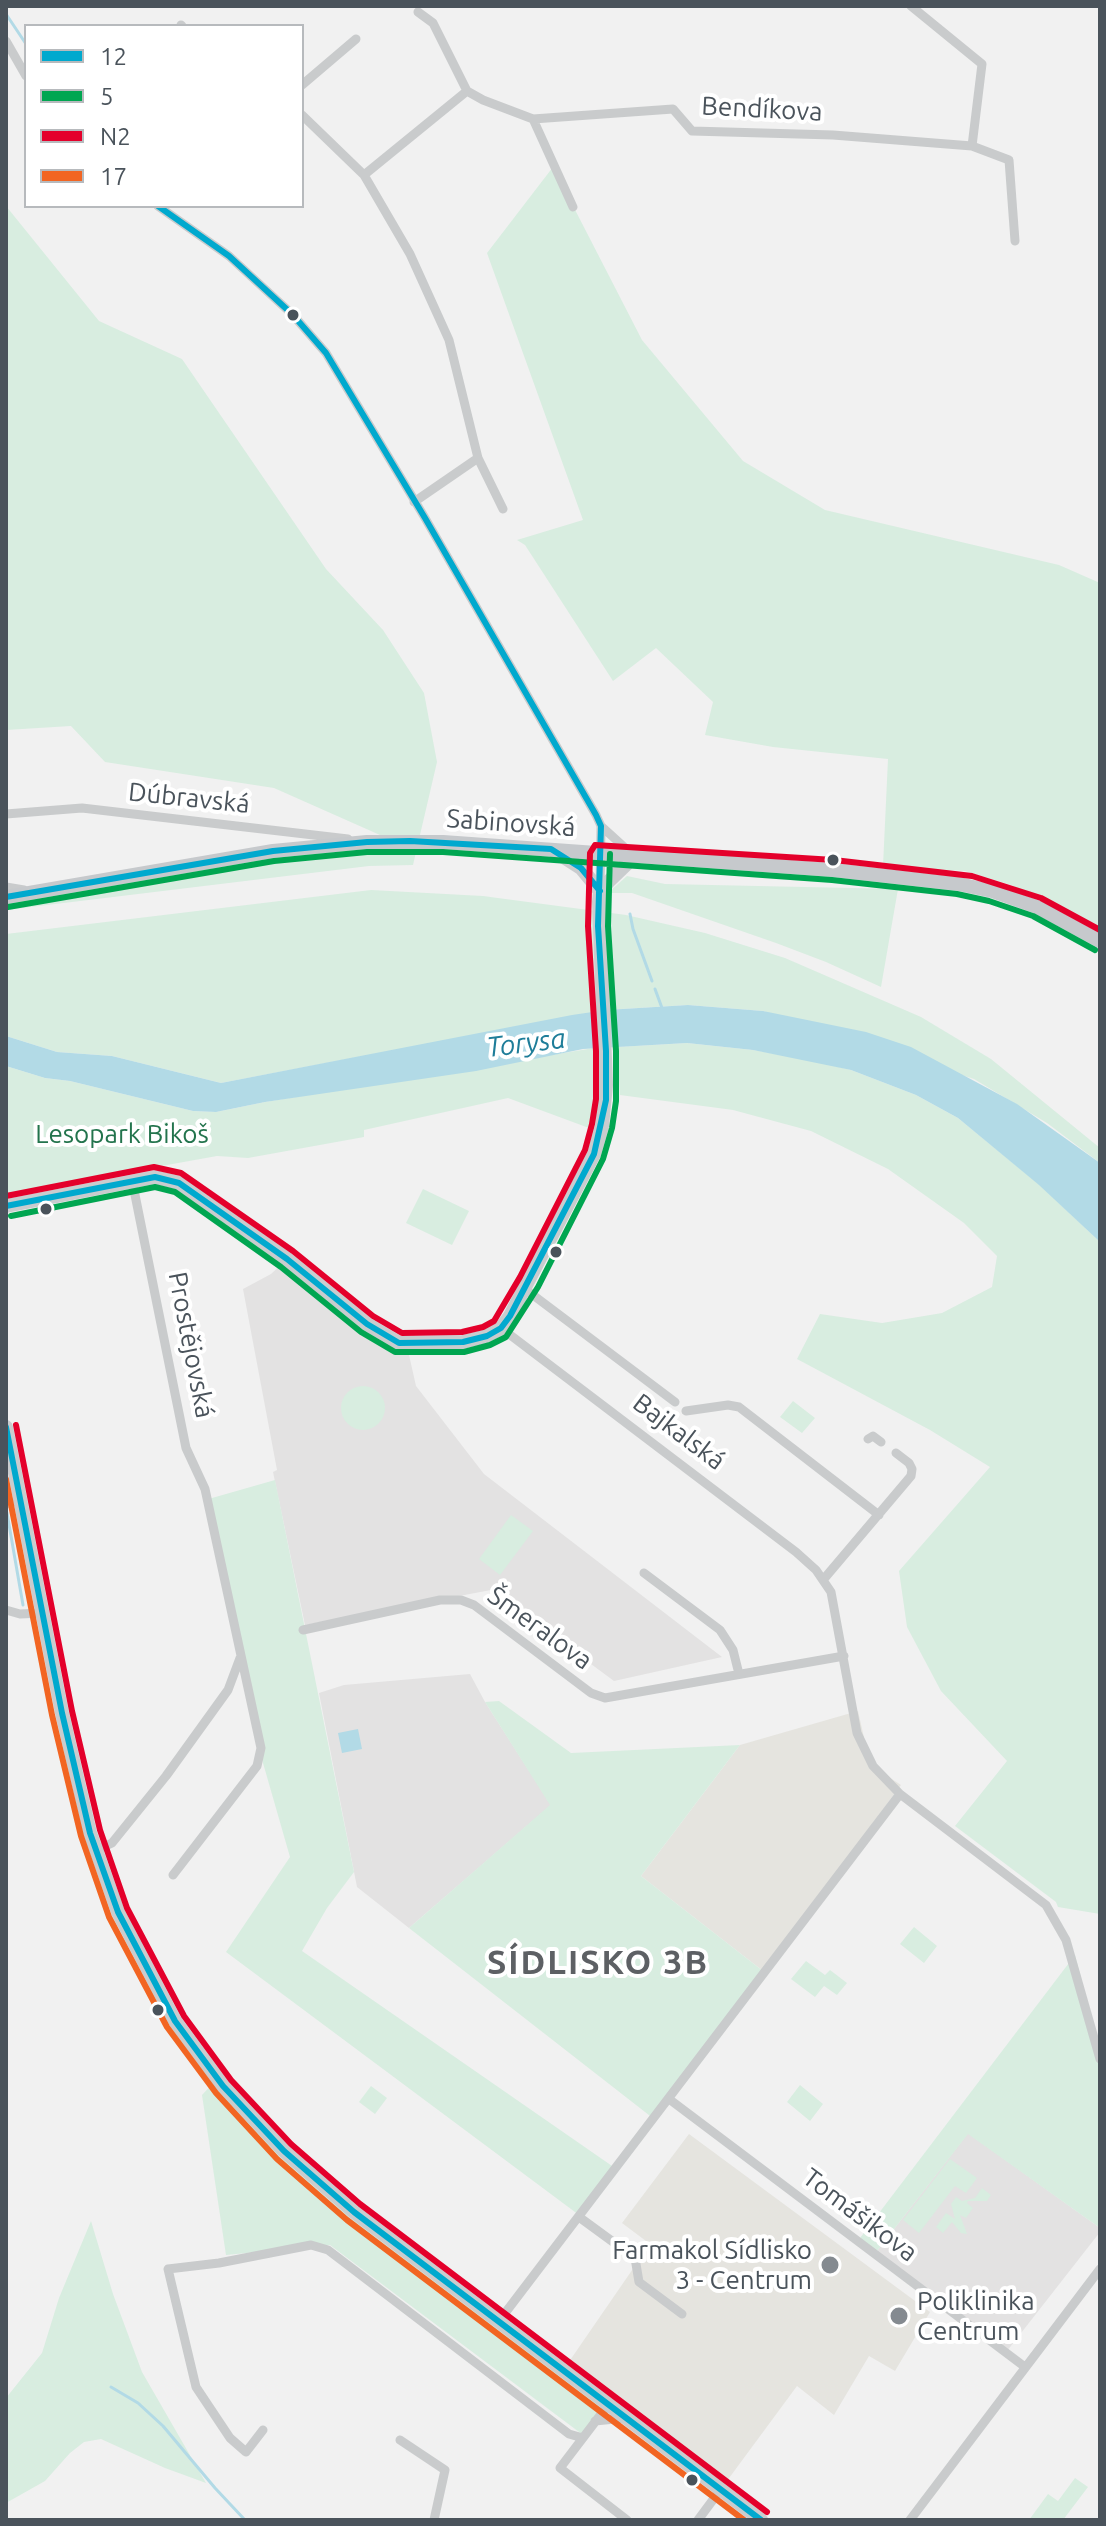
<!DOCTYPE html>
<html>
<head>
<meta charset="utf-8">
<style>
	body { margin:0 }
	#map { position:relative; width:1106px; height:2526px; overflow:hidden; background:#f1f1f1; font-family:Ubuntu,sans-serif }
	canvas { display:block }
	.frame { position:absolute; inset:0; border:8px solid #4a535b; pointer-events:none }
	.legend { position:absolute; left:24px; top:24px; width:280px; height:184px; box-sizing:border-box; background:#fff; border:2px solid #b7babd; margin:0; padding:10px 14px; list-style:none; font-size:24px; color:#4a535b }
	.legend li { display:flex; align-items:center; gap:16px; height:40px }
	.legend b { width:40px; border:2px solid #b7babd }
</style>
</head>
<body>
<div id="map">
<canvas width="1106" height="2526"></canvas>
<div class="frame"></div>
<ul class="legend">
<li><b style="height:10px;background:#00a9ce"></b>12</li>
<li><b style="height:10px;background:#00a651"></b>5</li>
<li><b style="height:10px;background:#e4002b"></b>N2</li>
<li><b style="height:10px;background:#f26522"></b>17</li>
</ul>
</div>
<script>
const g = document.querySelector('canvas').getContext('2d');
g.lineJoin = 'round';
function fillPath(path, color) { g.fillStyle = color; g.fill(path, 'evenodd'); }
const toPath = rows => new Path2D(rows.map(r => 'M' + r).join(''));
function strokePath(path, color, width, dash) { g.strokeStyle = color; g.lineWidth = width; g.lineCap = dash ? 'butt' : 'round'; g.setLineDash(dash || []); g.stroke(path); }
function drawText(font, color, halo, rows, align = 'center') {
  g.font = font + ' Ubuntu,sans-serif'; g.lineWidth = 8; g.setLineDash([]); g.textBaseline = 'middle'; g.strokeStyle = halo; g.fillStyle = color; for (const [text, x, y, turn = 0] of rows) {
    g.save(); g.translate(x, y); g.rotate((+turn || 0) * Math.PI / 180); g.textAlign = isNaN(turn) ? turn : align; if (halo) g.strokeText(text, 0, 0); g.fillText(text, 0, 0); g.restore();
  }
}
fillPath(toPath([
	[858,1711,865,1742,878,1770,901,1785,763,1971,641,1876,740,1745],
	[689,2134,930,2312,895,2371,869,2356,834,2415,797,2386,721,2489,564,2369,650,2244,622,2223]
]), '#e5e4df');
fillPath(toPath([
	[287,1259,407,1346,416,1386,484,1474,722,1657,614,1681,491,1590,305,1625,273,1472,277,1470,243,1289,271,1274],
	[470,1674,485,1702,551,1805,409,1928,357,1887,319,1693,344,1685],
	[968,2133,1100,2228,1100,2232,1007,2351,877,2251]
]), '#e3e2e2');
fillPath(toPath([
	[553,167,642,340,743,461,825,510,1059,565,1100,583,1100,932,1051,904,1011,885,965,871,883,866,888,759,773,747,705,735,713,702,656,648,613,681,525,545,517,540,583,520,487,253],
	[6,206,99,321,182,359,326,569,383,630,424,693,437,762,413,865,369,866,6,910,6,902,267,859,398,843,274,788,105,762,71,726,6,730],
	[627,876,665,884,898,889,881,987,826,962,776,943,632,893,608,893],
	[371,890,483,896,626,915,705,933,785,958,921,1017,991,1059,1100,1148,1100,1163,1047,1123,974,1079,763,1011,688,1005,606,1010,221,1083,112,1056,57,1052,6,1036,6,934],
	[687,1043,753,1050,810,1060,851,1070,916,1095,958,1118,1040,1185,1100,1242,1100,1914,1058,1907,1056,1902,955,1826,1007,1761,941,1691,907,1627,899,1571,990,1467,930,1430,797,1359,820,1314,882,1323,942,1313,992,1287,997,1256,964,1223,888,1169,811,1131,733,1110,620,1095,617,1047],
	[594,1048,596,1095,589,1128,508,1098,364,1130,364,1137,248,1158,217,1156,6,1194,6,1066,45,1078,70,1081,193,1111,216,1112,265,1102],
	[423,1189,469,1211,452,1245,406,1223],
	'341 1408a22 22 0 1 1 44 0a22 22 0 1 1-44 0Z',
	[793,1401,815,1418,802,1433,780,1417],
	[275,1480,354,1872,327,1908,302,1951,615,2168,579,2215,226,1952,290,1857,263,1763,205,1500],
	[511,1515,533,1531,500,1575,479,1559],
	[499,1701,571,1753,740,1745,641,1876,763,1971,654,2119,409,1928,550,1805,485,1702],
	[914,1927,937,1946,924,1963,900,1944],
	[1075,1955,1100,2050,1100,2228,968,2134,877,2251,860,2238],
	[806,1961,825,1975,830,1970,847,1983,837,1995,824,1986,815,1997,791,1979],
	[219,2077,297,2172,499,2319,606,2401,583,2435,330,2245,226,2255,202,2095],
	[800,2085,823,2104,810,2121,787,2102],
	[371,2086,387,2098,375,2114,359,2102],
	[950,2159,977,2178,966,2193,955,2186,919,2233,903,2220],
	[982,2188,991,2195,987,2201,968,2201,967,2203,973,2208,966,2218,960,2215,967,2234,961,2233,952,2222,943,2233,936,2227,946,2213,955,2219,951,2204,956,2197,962,2201,975,2198],
	[91,2221,113,2294,142,2372,206,2483,165,2468,101,2439,84,2442,70,2453,45,2481,6,2503,6,2398,42,2353,59,2298],
	[1075,2478,1088,2487,1063,2520,1029,2520,1048,2494,1058,2501]
]), '#d8ede0');
fillPath(toPath([
	[688,1005,763,1011,866,1032,911,1047,1017,1104,1100,1163,1100,1242,1039,1185,958,1118,916,1095,851,1070,753,1050,687,1043,583,1049,476,1071,265,1102,216,1112,193,1111,70,1081,45,1078,6,1066,6,1036,57,1052,112,1056,221,1083,572,1015,606,1010],
	[358,1729,362,1749,342,1753,338,1733]
]), '#b2dae6');
strokePath(toPath([
	[6,14,26,44],
	[630,914,633,929,652,981],
	[655,989,662,1008],
	[7,1513,23,1605],
	[111,2387,138,2403,163,2426,215,2488,245,2520]
]), '#b2dae6', 3);
strokePath(toPath([
	[911,6,982,64,972,146,1009,160,1015,241],
	[418,12,433,23,467,91,483,100,533,119,673,109,692,131,833,135,972,146],
	[181,25,182,26],
	[6,41,26,76],
	[302,85,356,39],
	[302,115,364,175,410,254,449,340,478,458,414,502],
	[533,119,573,207],
	[364,175,467,91],
	[158,206,229,256,293,315,326,353,425,518,596,815,601,826,600,891],
	[478,458,503,509],
	[6,814,82,808,348,839],
	[601,826,634,856],
	[6,887,24,890],
	[132,1180,186,1448,205,1489,261,1748,257,1766,173,1875],
	[525,1289,675,1402],
	[501,1328,796,1552,816,1570,831,1592,857,1733,873,1766,900,1794,1046,1905,1066,1940,1100,2059],
	[686,1411,728,1405,739,1407,879,1515],
	[868,1439,873,1436,881,1442],
	[6,1504,20,1500],
	[644,1573,720,1630,733,1650,739,1674],
	[823,1580,911,1476,912,1469,909,1463,896,1453],
	[6,1610,20,1614,43,1613],
	[303,1630,440,1600,461,1600,474,1605,591,1693,605,1698,844,1656],
	[95,1851,112,1843,166,1776,228,1690,240,1658],
	[669,2099,1025,2367],
	[579,2217,635,2258,639,2282,682,2314],
	[499,2321,900,1794],
	[608,2405,560,2468,627,2520],
	[595,2421,625,2418],
	[263,2430,246,2452,230,2438,196,2387,168,2269,219,2263,311,2245,328,2250,569,2434,583,2438],
	[400,2440,445,2470,434,2520],
	[698,2520,721,2489],
	[910,2520,1100,2269]
]), '#c9cbcc', 9);
strokePath(toPath([
	[553,850,581,868,600,891],
	[6,1206,155,1177,179,1183,287,1259,367,1324,399,1343,463,1342,487,1336,501,1328,510,1316,594,1154,602,1126,606,1085,599,902,600,891,608,882,635,856],
	[6,1427,62,1713,90,1833,118,1912,175,2021,223,2086,284,2151,354,2212,761,2520]
]), '#c9ccce', 14);
strokePath(toPath([
	[6,897,273,851,367,842,443,842,833,870,959,884,992,891,1037,907,1100,941]
]), '#c6c9cc', 14);
strokePath(toPath([
	[6,897,273,851,367,842,410,841,551,849,581,868,600,891],
	[6,1206,155,1177,179,1183,287,1259,367,1324,399,1343,463,1342,487,1336,501,1328,510,1316,594,1154,606,1100,606,1051,598,926,601,826,596,815,425,518,326,353,293,315,229,256,158,206],
	[6,1427,62,1713,90,1833,118,1912,175,2021,223,2086,284,2151,354,2212,761,2520]
]), '#00a9ce', 6);
strokePath(toPath([
	[8,907,274,861,367,852,443,852,832,880,957,894,989,901,1033,916,1095,950],
	[11,1216,155,1187,175,1192,281,1267,361,1332,395,1352,464,1352,490,1345,506,1337,538,1287,603,1159,612,1128,616,1101,616,1051,608,926,610,854]
]), '#00a651', 6);
strokePath(toPath([
	[6,1196,154,1167,181,1173,293,1251,373,1316,402,1333,462,1332,483,1327,494,1321,520,1277,585,1150,592,1124,596,1099,596,1051,588,926,590,853,595,845,834,860,972,876,1041,898,1100,930],
	[16,1425,72,1711,100,1830,127,1908,184,2016,231,2080,291,2144,360,2204,767,2512]
]), '#e4002b', 6);
strokePath(toPath([
	[6,1479,52,1715,81,1836,109,1917,167,2027,216,2093,277,2159,347,2220,744,2520]
]), '#f26522', 6);
for (const [x, y, r, color] of [
	[293,315,7,"#4a535b"],
	[833,860,7,"#4a535b"],
	[46,1209,7,"#4a535b"],
	[556,1252,7,"#4a535b"],
	[158,2010,7,"#4a535b"],
	[830,2265,10,"#848a90"],
	[899,2316,10,"#848a90"],
	[692,2480,7,"#4a535b"]
]) { const dot = new Path2D(); dot.arc(x, y, r, 0, 2 * Math.PI); g.fillStyle = color; g.fill(dot); strokePath(dot, '#fff', 3); }
drawText('26px', '#4a535b', '#fff', [
	["Bendíkova",762,109,3],
	["Dúbravská",189,798,6],
	["Sabinovská",511,823,4],
	["Prostějovská",191,1345,79],
	["Bajkalská",679,1432,37],
	["Šmeralova",540,1628,36],
	["Tomášikova",860,2215,37]
]);
drawText('26px', '#23744d', '#fff', [
	["Lesopark Bikoš",122,1134]
]);
drawText('26px', '#4a535b', '#fff', [
	["Farmakol Sídlisko",812,2250],
	["3 - Centrum",812,2280],
	["Poliklinika",917,2301,"left"],
	["Centrum",917,2331,"left"]
], 'right');
drawText('italic 28px', '#1e7d99', '#fff', [
	["Torysa",526,1043,-7]
]);
g.letterSpacing = '2px';
drawText('bold 34px', '#5d6064', '#fff', [
	["SÍDLISKO 3B",598,1963]
]);
g.letterSpacing = '0px';
</script>
</body>
</html>
